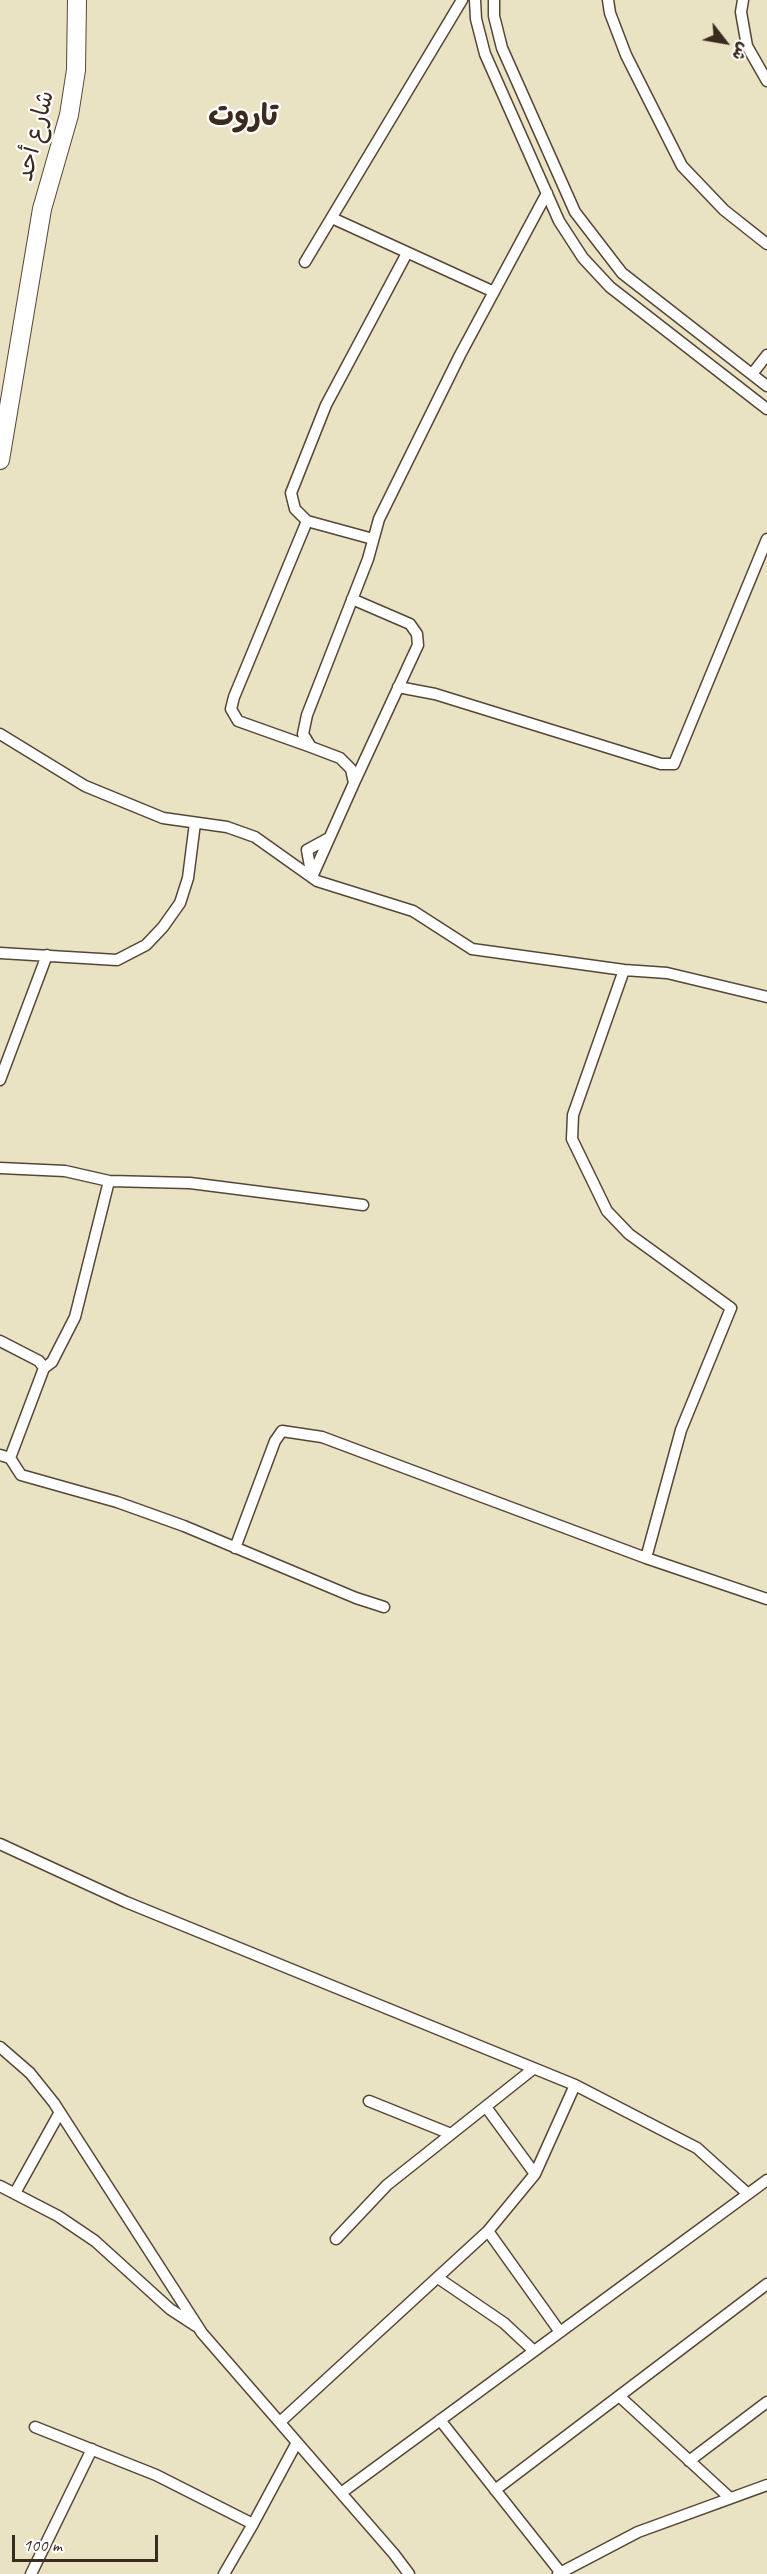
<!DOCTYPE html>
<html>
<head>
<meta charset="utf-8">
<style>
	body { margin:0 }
	#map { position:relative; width:767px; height:2574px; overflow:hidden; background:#eae3c3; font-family:Caveat,"Playpen Sans Arabic",sans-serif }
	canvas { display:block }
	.north { position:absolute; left:695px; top:12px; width:60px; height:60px; -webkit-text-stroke:4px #fff; paint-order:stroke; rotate:121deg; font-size:16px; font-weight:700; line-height:24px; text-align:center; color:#3b2a1e }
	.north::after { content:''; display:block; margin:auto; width:21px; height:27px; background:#3b2a1e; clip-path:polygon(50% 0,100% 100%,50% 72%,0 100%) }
	.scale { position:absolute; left:12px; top:2535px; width:146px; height:27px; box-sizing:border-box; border:3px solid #3b2a1e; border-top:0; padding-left:8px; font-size:18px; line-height:21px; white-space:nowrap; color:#3b2a1e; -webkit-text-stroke:4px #fff; paint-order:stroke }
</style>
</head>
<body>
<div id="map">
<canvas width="767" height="2574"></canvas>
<div class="north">ش</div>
<div class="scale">100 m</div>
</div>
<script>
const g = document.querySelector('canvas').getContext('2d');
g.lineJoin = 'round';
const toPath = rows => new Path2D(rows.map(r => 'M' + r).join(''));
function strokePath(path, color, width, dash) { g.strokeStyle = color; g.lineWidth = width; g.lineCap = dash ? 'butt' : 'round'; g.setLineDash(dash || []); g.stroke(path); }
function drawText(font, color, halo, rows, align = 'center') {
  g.font = font + ' Caveat,"Playpen Sans Arabic",sans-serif'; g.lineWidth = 4.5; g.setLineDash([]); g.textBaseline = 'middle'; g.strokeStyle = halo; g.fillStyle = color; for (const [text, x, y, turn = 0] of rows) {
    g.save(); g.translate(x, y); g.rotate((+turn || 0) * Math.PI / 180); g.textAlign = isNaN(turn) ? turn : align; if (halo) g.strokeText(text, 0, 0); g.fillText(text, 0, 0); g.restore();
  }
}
const minor = toPath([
	[475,0,476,19,485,54,559,221,583,258,610,287,767,409],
	[494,0,494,16,502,48,575,212,622,273,767,386],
	[608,0,610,13,626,55,682,166,724,210,767,244],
	[743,0,741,12,747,46,767,81],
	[332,218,494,292],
	[305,262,462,0],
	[752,374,767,355],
	[307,521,234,697,231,709,238,721,311,747],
	[373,539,307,521,295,509,291,493,326,405,407,253],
	[352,599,410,624,417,634,418,645,354,783],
	[398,687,435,694,661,764,674,764,767,539],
	[0,734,85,786,163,818,227,827,255,837,317,881,413,911,472,949,624,970,667,973,767,997],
	[312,877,354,783,351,769,340,758,311,747,303,734,307,715,368,559,379,519,460,355,547,193],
	[312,877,307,850,329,838],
	[0,953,117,960,146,945,163,927,180,903,188,878,195,823],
	[624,970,573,1115,572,1139,607,1211,629,1234,731,1308,681,1430,646,1558,767,1599],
	[0,1080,47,955],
	[0,1168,65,1171,109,1181,190,1183,363,1205],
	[0,1341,39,1361,44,1368,10,1458,0,1455],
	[44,1368,52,1362,75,1317,109,1181],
	[10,1458,21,1475,117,1502,184,1526,356,1598,384,1607],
	[235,1548,275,1441,282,1431,322,1437,646,1558],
	[0,1844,126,1902,575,2085],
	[0,2047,30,2073,54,2103,202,2333,394,2554,409,2574],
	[369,2101,451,2134],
	[486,2107,535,2174],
	[0,2186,58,2216,95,2241,170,2309,196,2326],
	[15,2193,60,2112],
	[336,2239,387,2185,533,2069],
	[438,2278,504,2323,534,2351],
	[560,2332,488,2231,535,2174,575,2085,697,2148,748,2194],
	[619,2396,730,2498],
	[440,2420,561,2573],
	[280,2422,488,2231],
	[35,2427,156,2475,253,2524,296,2444],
	[689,2461,767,2402],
	[495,2490,767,2284],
	[341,2493,767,2180],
	[31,2574,92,2449],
	[224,2574,253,2524],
	[558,2574,638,2532,767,2485]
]);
const primary = toPath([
	[0,460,42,209,69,115,76,70,77,0]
]);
strokePath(minor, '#554637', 13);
strokePath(primary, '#554637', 20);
strokePath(minor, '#fff', 10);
strokePath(primary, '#fff', 18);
drawText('24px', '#3b2a1e', '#fff', [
	["شارع أحد",36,136,-76]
]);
drawText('bold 30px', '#3b2a1e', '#fff', [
	["تاروت",243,117]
]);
</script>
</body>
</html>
